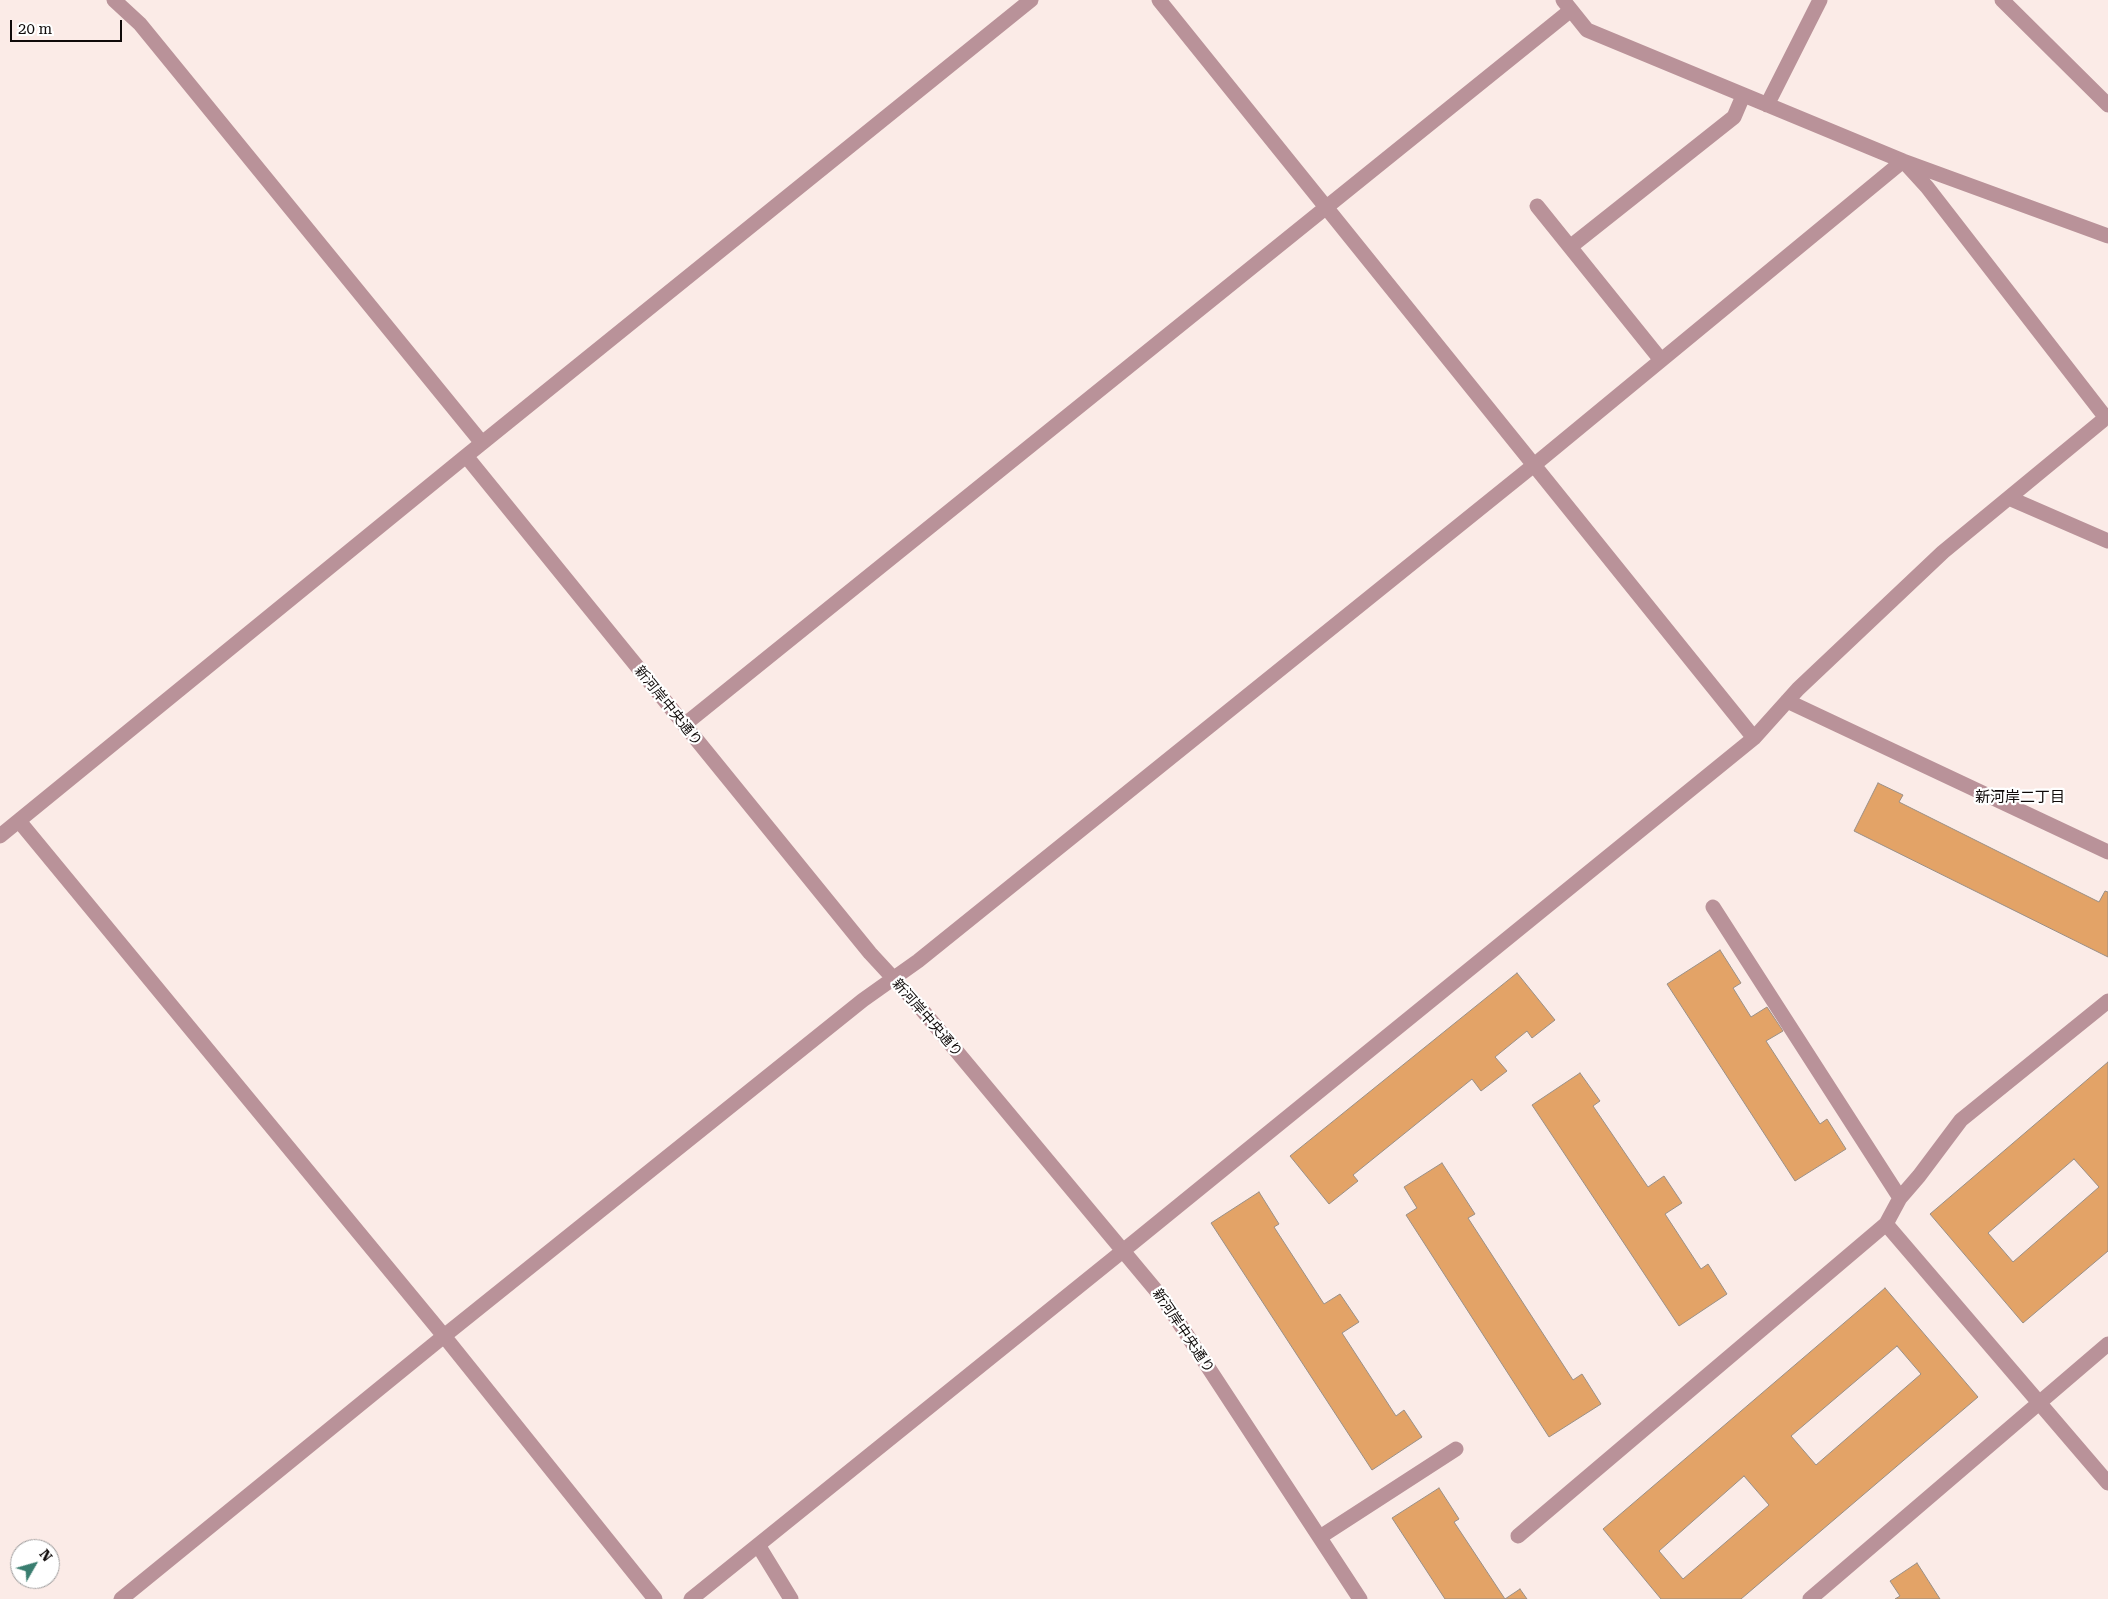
<!DOCTYPE html>
<html>
<head>
<meta charset="utf-8">
<style>
	body { margin:0 }
	#map { position:relative; width:2108px; height:1599px; overflow:hidden; background:#fbebe7; font-family:"Roboto Serif",serif }
	canvas { display:block }
	.north { position:absolute; left:10px; top:1539px; width:50px; height:50px; box-sizing:border-box; background:#fff; border:1px solid #9f9d9d; border-radius:50%; rotate:52deg; font-size:14px; font-weight:700; line-height:20px; text-align:center; color:#0f0a09 }
	.north::after { content:''; display:block; margin:auto; width:18px; height:22px; background:#397d6f; clip-path:polygon(50% 0,100% 100%,50% 72%,0 100%) }
	.scale { position:absolute; left:10px; top:20px; width:112px; height:22px; box-sizing:border-box; border:2px solid #0f0a09; border-top:0; padding-left:6px; font-size:15px; line-height:18px; white-space:nowrap; color:#0f0a09; -webkit-text-stroke:4px #fff; paint-order:stroke }
</style>
</head>
<body>
<div id="map">
<canvas width="2108" height="1599"></canvas>
<div class="north">N</div>
<div class="scale">20 m</div>
</div>
<script>
const g = document.querySelector('canvas').getContext('2d');
g.lineJoin = 'round';
function fillPath(path, color) { g.fillStyle = color; g.fill(path, 'evenodd'); }
const toPath = rows => new Path2D(rows.map(r => 'M' + r).join(''));
function strokePath(path, color, width, dash) { g.strokeStyle = color; g.lineWidth = width; g.lineCap = dash ? 'butt' : 'round'; g.setLineDash(dash || []); g.stroke(path); }
function drawText(font, color, halo, rows, align = 'center') {
  g.font = font + ' "Roboto Serif","Noto Sans JP",serif'; g.lineWidth = 4.5; g.setLineDash([]); g.textBaseline = 'middle'; g.strokeStyle = halo; g.fillStyle = color; for (const [text, x, y, turn = 0] of rows) {
    g.save(); g.translate(x, y); g.rotate((+turn || 0) * Math.PI / 180); g.textAlign = isNaN(turn) ? turn : align; if (halo) g.strokeText(text, 0, 0); g.fillText(text, 0, 0); g.restore();
  }
}
const building = toPath([
	[1878,783,1903,795,1899,802,2099,902,2105,891,2108,892,2108,957,1854,831,1878,783],
	[1720,950,1741,983,1733,988,1751,1017,1767,1007,1783,1031,1766,1041,1820,1124,1827,1119,1846,1149,1795,1181,1667,984,1720,950],
	[1517,973,1555,1020,1532,1038,1527,1031,1495,1057,1507,1071,1481,1091,1472,1079,1353,1175,1358,1181,1329,1204,1290,1156,1517,973],
	[2108,1062,2108,1251,2023,1323,1930,1214,2108,1062],
	[2074,1159,2099,1187,2013,1262,1988,1233,2074,1159],
	[1580,1073,1600,1101,1593,1106,1648,1187,1664,1176,1682,1203,1665,1214,1701,1269,1708,1264,1727,1294,1679,1326,1532,1105,1580,1073],
	[1442,1163,1475,1214,1468,1218,1573,1380,1582,1374,1601,1404,1549,1437,1406,1215,1417,1208,1404,1187,1442,1163],
	[1259,1192,1279,1224,1274,1227,1324,1304,1340,1294,1359,1322,1342,1333,1396,1416,1404,1410,1422,1437,1372,1470,1211,1223,1259,1192],
	[1885,1288,1978,1397,1741,1599,1661,1599,1603,1529,1885,1288],
	[1897,1346,1921,1374,1816,1465,1791,1436,1897,1346],
	[1744,1476,1769,1505,1683,1579,1659,1551,1744,1476],
	[1439,1488,1459,1519,1454,1522,1505,1599,1445,1599,1392,1518,1439,1488],
	[1917,1563,1940,1599,1895,1599,1900,1596,1890,1581,1917,1563],
	[1520,1589,1527,1599,1505,1599,1520,1589]
]);
fillPath(building, '#e3a367');
strokePath(building, '#9a8f86', 1);
strokePath(toPath([
	[114,0,140,24,482,443],
	[1159,0,1754,738],
	[1563,0,1587,30,1903,161,2108,236],
	[2002,0,2108,105],
	[1767,105,1820,0],
	[1906,164,1927,187,2106,418],
	[1537,206,1661,360],
	[1570,247,1734,117,1743,96],
	[466,456,870,953,918,1005,1164,1300,1360,1599],
	[2009,498,2108,541],
	[1787,701,2108,852],
	[684,725,1571,10],
	[19,821,444,1336,655,1599],
	[0,836,466,456,1031,0],
	[1713,907,1900,1198],
	[1886,1224,2108,1483],
	[1518,1536,1886,1224,1900,1198,1919,1176,1961,1120,2108,1001],
	[1320,1537,1456,1449],
	[758,1545,791,1599],
	[121,1599,444,1336,863,1000,918,961,1534,465,1903,161],
	[691,1599,1124,1250,1754,738,1798,689,1943,552,2108,416],
	[1810,1599,2108,1344]
]), '#b99299', 15);
drawText('14px', '#0f0a09', '#fff', [
	["新河岸中央通り",668,706,51],
	["新河岸中央通り",927,1018,49],
	["新河岸中央通り",1183,1331,56]
]);
drawText('15px', '#0f0a09', '#fff', [
	["新河岸二丁目",2020,798]
]);
</script>
</body>
</html>
